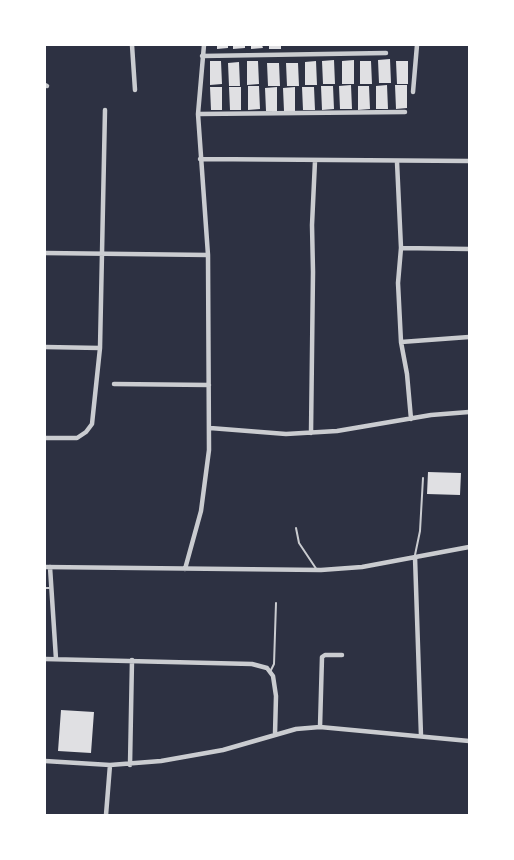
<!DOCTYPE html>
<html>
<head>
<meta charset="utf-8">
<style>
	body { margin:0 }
	#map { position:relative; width:514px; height:860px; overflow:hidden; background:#2d3142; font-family:"Asap Condensed",sans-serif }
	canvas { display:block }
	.frame { position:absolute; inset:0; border:46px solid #fff; pointer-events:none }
</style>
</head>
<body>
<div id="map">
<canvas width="514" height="860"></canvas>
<div class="frame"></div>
</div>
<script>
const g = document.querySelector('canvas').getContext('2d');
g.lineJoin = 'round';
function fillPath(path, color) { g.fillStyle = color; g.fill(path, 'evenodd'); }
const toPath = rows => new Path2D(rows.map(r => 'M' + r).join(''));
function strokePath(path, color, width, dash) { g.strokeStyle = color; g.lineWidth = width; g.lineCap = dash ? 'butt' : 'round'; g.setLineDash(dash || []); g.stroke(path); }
fillPath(toPath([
	[217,45,228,45,228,48,217,49],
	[233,45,245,45,245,48,233,49],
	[251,45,262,45,263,48,251,49],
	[269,45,281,45,281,49,269,49],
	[390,59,391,83,379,83,378,60],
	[334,60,335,84,323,84,322,61],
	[354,60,354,84,342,84,342,61],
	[210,61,221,61,222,84,210,85],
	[247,61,258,61,259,84,247,85],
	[316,61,317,85,305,85,305,62],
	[360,61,371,61,372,84,360,84],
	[396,61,408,61,408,84,397,84],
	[239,62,240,86,229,86,228,63],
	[267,63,279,63,280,86,268,86],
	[286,63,298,63,299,86,287,86],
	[351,85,352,109,340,109,339,86],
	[387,85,388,109,376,109,376,86],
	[395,85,407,85,407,108,396,109],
	[248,86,259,86,260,109,248,110],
	[321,86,333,86,334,109,322,110],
	[358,86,369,86,370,109,358,110],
	[210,87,222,87,222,110,211,110],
	[229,87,241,87,241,110,230,110],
	[277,87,277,111,266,111,265,88],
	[295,87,295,111,284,111,283,88],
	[302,87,314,87,315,110,303,110],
	[428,472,461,473,460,495,427,494],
	[61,710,94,712,91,753,58,751]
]), '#e0e0e3');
strokePath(toPath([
	[296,528,299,543,317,570],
	[415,555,420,531,423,478],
	[45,588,51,588],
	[270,672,274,664,276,603],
	[469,690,469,689]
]), '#caccd0', 2);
strokePath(toPath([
	[132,45,135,90],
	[202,56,386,53],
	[45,85,47,86],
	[413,92,417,45],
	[198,114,405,112],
	[200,159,469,161],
	[397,162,401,248,398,283,401,342,407,374,411,419],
	[401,248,469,249],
	[45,253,208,255],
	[401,342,469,337],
	[45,347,100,348],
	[114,384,209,385],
	[210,428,286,434,337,431,431,415,469,412],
	[311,433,313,272,312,225,315,161],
	[45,438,77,438,86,432,92,424,100,348,105,110],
	[415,557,421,736],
	[45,567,321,570,362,567,469,547],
	[50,567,56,659],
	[185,569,201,511,209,450,208,255,198,114,204,45],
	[45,659,252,664,267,668,273,676,276,696,275,734],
	[320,727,322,657,325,655,342,655],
	[45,761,110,765,161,761,223,750,296,729,320,727,469,741],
	[130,765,132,660],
	[106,815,110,765]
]), '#caccd0', 4.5);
</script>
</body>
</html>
